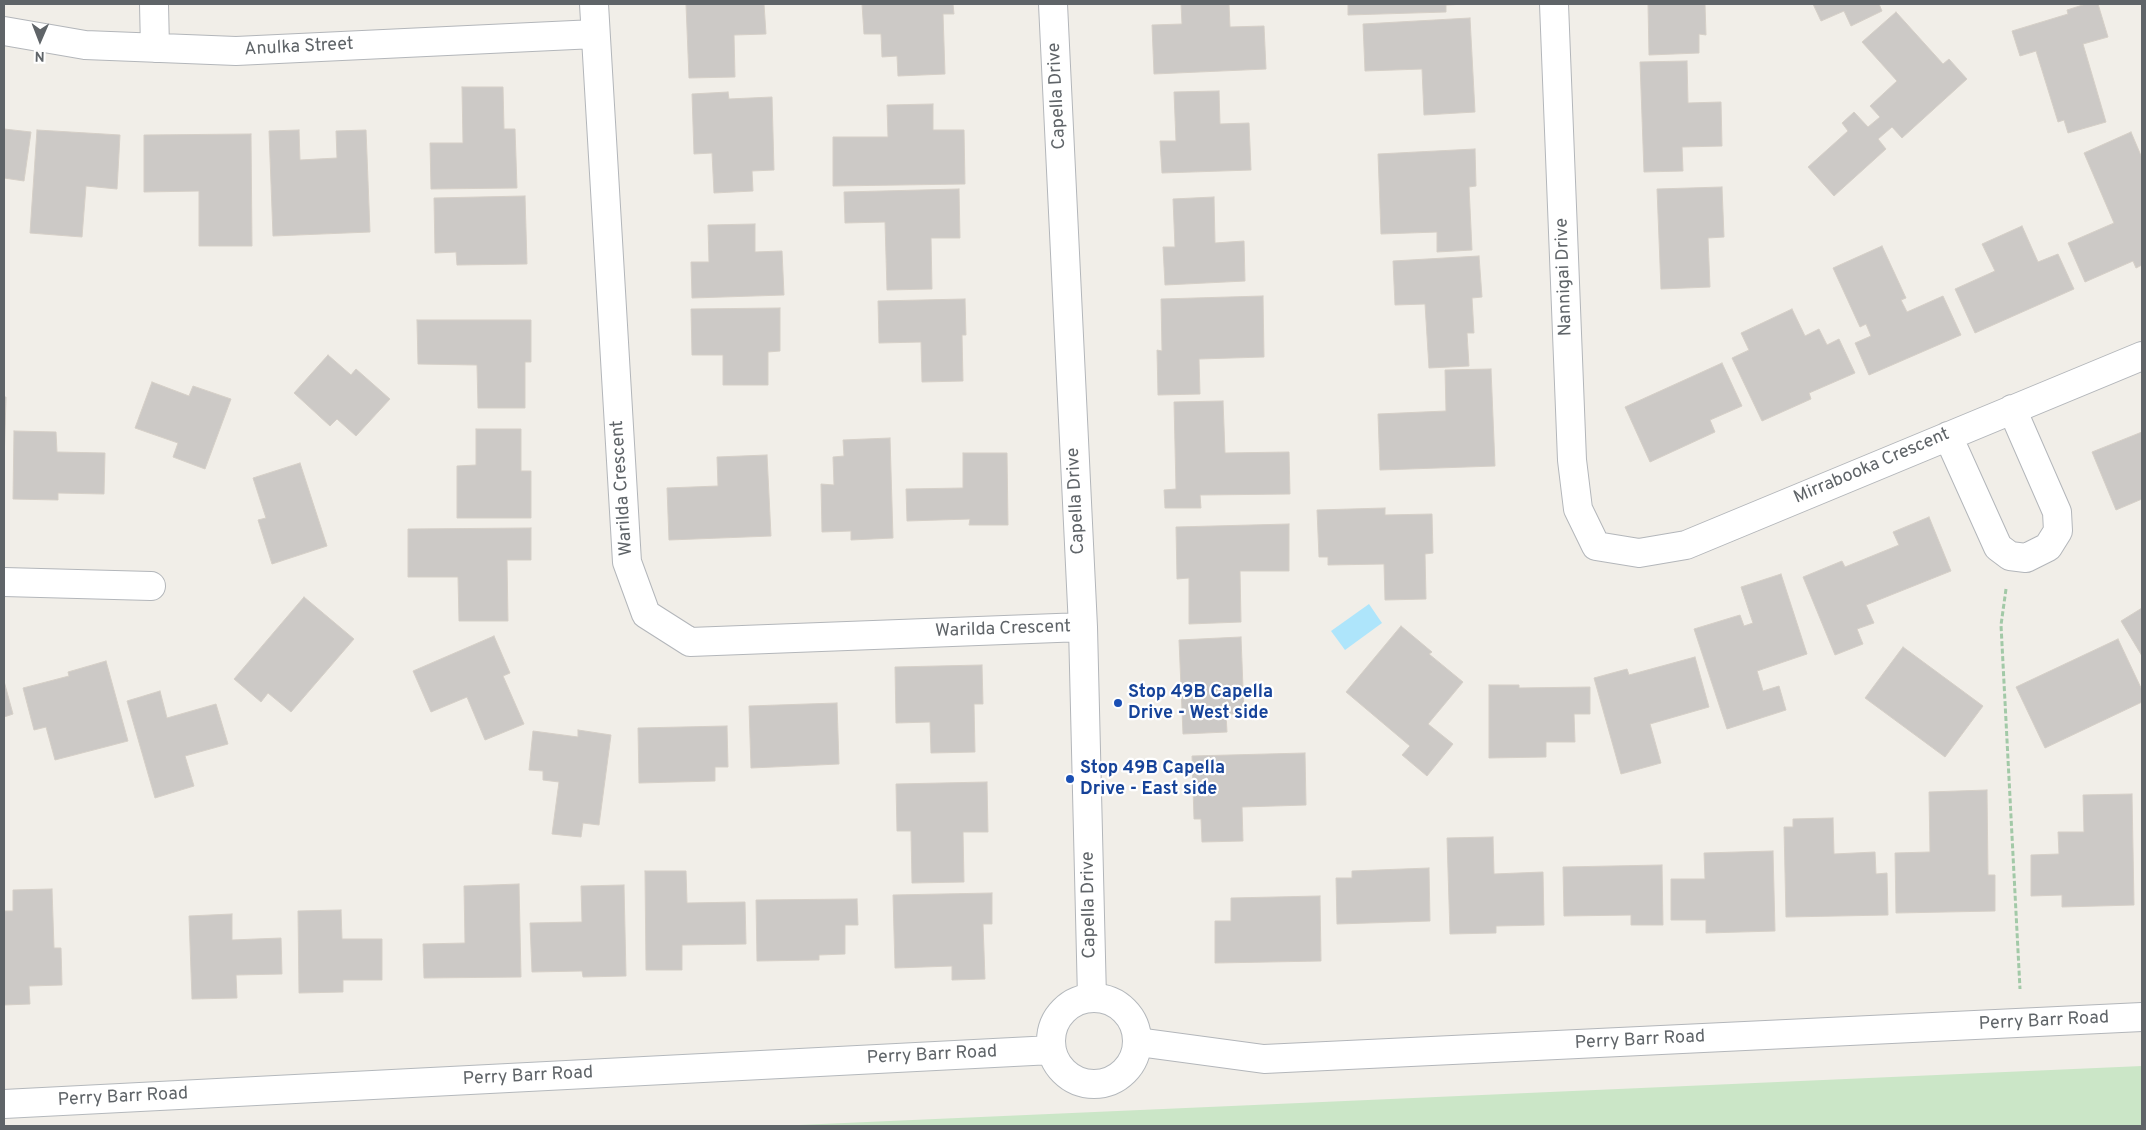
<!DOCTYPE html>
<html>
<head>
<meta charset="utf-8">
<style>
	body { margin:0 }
	#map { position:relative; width:2146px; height:1130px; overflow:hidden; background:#f1eee8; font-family:Overpass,sans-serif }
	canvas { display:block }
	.frame { position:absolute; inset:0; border:5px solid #5f6468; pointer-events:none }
	.north { position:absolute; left:15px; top:15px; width:50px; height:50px; -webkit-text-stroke:4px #fff; paint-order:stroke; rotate:181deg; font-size:14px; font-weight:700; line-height:20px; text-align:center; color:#5f6468 }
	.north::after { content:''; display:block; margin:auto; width:18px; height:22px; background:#5f6468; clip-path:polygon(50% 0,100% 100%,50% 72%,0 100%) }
</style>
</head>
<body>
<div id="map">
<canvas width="2146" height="1130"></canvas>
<div class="frame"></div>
<div class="north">N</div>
</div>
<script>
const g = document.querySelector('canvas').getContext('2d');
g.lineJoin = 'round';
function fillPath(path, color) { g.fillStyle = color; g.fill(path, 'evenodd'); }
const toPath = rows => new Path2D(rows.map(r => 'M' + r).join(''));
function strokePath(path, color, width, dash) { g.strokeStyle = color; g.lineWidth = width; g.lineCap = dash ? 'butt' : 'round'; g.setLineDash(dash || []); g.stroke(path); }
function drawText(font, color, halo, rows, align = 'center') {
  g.font = font + ' Overpass,sans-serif'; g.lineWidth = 4.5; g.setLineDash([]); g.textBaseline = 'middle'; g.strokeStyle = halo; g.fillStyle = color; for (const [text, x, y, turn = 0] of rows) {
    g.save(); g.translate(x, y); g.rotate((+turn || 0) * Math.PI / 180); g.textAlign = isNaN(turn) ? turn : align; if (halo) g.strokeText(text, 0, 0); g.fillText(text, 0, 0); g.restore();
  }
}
fillPath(toPath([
	[2142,1066,2142,1126,776,1126]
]), '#cbe6c7');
fillPath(toPath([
	[1369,604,1382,623,1345,650,1331,631]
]), '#aee5fb');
const building = toPath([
	[686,4,764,4,766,34,734,35,735,77,689,78,686,4],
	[862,4,953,4,954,14,943,14,945,74,898,76,897,56,882,57,881,34,864,34,862,4],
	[1181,4,1229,4,1230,27,1264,26,1266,69,1154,74,1152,25,1182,24,1181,4],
	[1348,4,1466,4,1446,5,1446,12,1348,15,1348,4],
	[1648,4,1705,4,1706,35,1699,34,1699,53,1649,55,1648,4],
	[1813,4,1879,4,1882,11,1851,26,1844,11,1821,21,1813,4],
	[2086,4,2098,4,2108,37,2083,44,2106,122,2068,133,2064,120,2058,122,2036,51,2020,56,2012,31,2068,14,2067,10,2086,4],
	[1896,12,1943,64,1949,59,1967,79,1902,138,1892,127,1878,139,1886,149,1834,196,1808,167,1848,131,1842,123,1854,112,1868,127,1880,117,1870,106,1897,81,1862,42,1896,12],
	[1470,18,1475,112,1424,115,1422,69,1365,71,1363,24,1470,18],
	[1687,61,1688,103,1721,102,1722,146,1682,147,1683,171,1644,172,1640,62,1687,61],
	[462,87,503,87,504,129,515,129,517,188,431,189,430,143,463,143,462,87],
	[1219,91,1220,124,1249,123,1251,170,1162,173,1160,141,1176,141,1174,92,1219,91],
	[728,92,729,99,772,97,774,170,752,171,753,191,714,193,712,153,694,154,692,94,728,92],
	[933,104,933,130,964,130,965,184,833,186,833,137,888,137,887,105,933,104],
	[4,129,31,132,24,181,4,178,4,129],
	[37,130,120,135,117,189,86,186,82,237,30,233,37,130],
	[299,130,300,160,337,158,336,131,366,130,370,232,273,236,269,131,299,130],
	[2131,132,2142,158,2142,265,2136,268,2133,261,2085,282,2068,243,2114,223,2084,153,2131,132],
	[251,134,252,246,199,246,199,191,144,192,144,135,251,134],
	[1475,149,1476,186,1469,187,1472,250,1437,252,1437,232,1381,234,1378,154,1475,149],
	[1722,187,1724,237,1708,238,1710,287,1661,289,1657,189,1722,187],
	[959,189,960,238,931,238,932,289,887,290,885,222,845,223,844,192,959,189],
	[525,196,527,264,457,265,456,252,435,253,434,198,525,196],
	[1214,197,1215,243,1244,241,1245,281,1165,285,1163,247,1175,247,1173,199,1214,197],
	[755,224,755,252,782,251,784,295,692,298,691,262,709,262,708,225,755,224],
	[2022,226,2038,262,2058,254,2074,289,1975,333,1955,289,1995,271,1982,244,2022,226],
	[1882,246,1906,298,1901,300,1907,312,1943,296,1961,335,1869,375,1855,343,1871,336,1866,324,1860,327,1833,268,1882,246],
	[1479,256,1482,297,1472,298,1474,333,1467,333,1469,366,1429,368,1425,304,1395,305,1393,261,1479,256],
	[1263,296,1264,357,1199,359,1200,394,1158,395,1157,350,1162,351,1161,299,1263,296],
	[965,299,966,335,962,335,963,381,922,382,921,342,879,343,878,301,965,299],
	[780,308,780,351,768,352,768,385,723,385,723,355,692,355,691,309,780,308],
	[1792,309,1805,336,1819,329,1827,345,1839,339,1855,373,1809,393,1811,399,1762,421,1732,358,1749,350,1741,333,1792,309],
	[417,320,531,320,531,362,525,362,525,408,478,408,477,365,418,364,417,320],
	[328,355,351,375,356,369,390,399,356,436,337,419,330,426,294,393,328,355],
	[1722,363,1742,406,1710,420,1715,432,1650,462,1625,407,1722,363],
	[1491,369,1495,466,1380,470,1378,414,1446,411,1445,370,1491,369],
	[152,382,189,396,193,386,231,399,205,469,173,457,178,443,135,428,152,382],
	[4,397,6,397,4,463,4,397],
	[1223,401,1225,453,1289,452,1290,494,1200,495,1201,508,1165,508,1164,490,1176,489,1174,402,1223,401],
	[476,429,521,429,521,471,531,471,531,518,457,518,457,466,476,465,476,429],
	[14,431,56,432,57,452,105,453,104,494,58,493,58,500,13,499,14,431],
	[2142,432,2142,499,2116,510,2092,452,2142,432],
	[890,438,893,538,851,540,851,531,822,532,821,484,834,485,833,457,844,456,843,440,890,438],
	[963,453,1007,453,1008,525,969,525,970,519,907,521,906,489,963,488,963,453],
	[767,455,771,536,669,540,667,488,718,486,717,457,767,455],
	[300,463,327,546,272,564,258,520,266,518,253,478,300,463],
	[1385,508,1385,515,1432,514,1433,553,1425,554,1426,599,1385,600,1384,564,1328,565,1328,557,1319,557,1317,510,1385,508],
	[1929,517,1951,571,1866,605,1874,623,1857,629,1863,644,1835,655,1803,577,1842,561,1845,567,1899,545,1893,532,1929,517],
	[1289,524,1289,571,1240,571,1241,622,1189,624,1189,578,1177,579,1176,527,1289,524],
	[531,528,531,560,507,560,508,621,459,621,458,577,408,577,408,529,531,528],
	[1781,574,1807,654,1757,671,1763,691,1779,686,1786,710,1727,729,1694,629,1740,615,1744,626,1753,623,1741,587,1781,574],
	[304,597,354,639,291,712,268,693,261,702,234,679,304,597],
	[2142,608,2142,656,2121,621,2142,608],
	[1401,626,1432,652,1429,654,1463,682,1428,724,1453,744,1427,776,1402,755,1410,746,1346,692,1401,626],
	[494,636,510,673,503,676,524,724,485,740,467,697,431,712,413,671,494,636],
	[1241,637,1244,714,1226,714,1227,732,1183,734,1179,640,1241,637],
	[2118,639,2142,690,2142,702,2045,748,2016,687,2118,639],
	[1903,647,1983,706,1945,757,1865,698,1903,647],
	[1695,657,1709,707,1650,724,1661,763,1621,774,1594,678,1627,669,1629,675,1695,657],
	[106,661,128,741,55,760,46,727,34,730,23,688,69,676,68,672,106,661],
	[982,665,983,704,974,704,975,752,931,753,930,722,896,723,895,667,982,665],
	[4,681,13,714,4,717,4,681],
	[1489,685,1519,685,1519,688,1590,687,1590,714,1574,714,1575,742,1546,742,1546,757,1489,758,1489,685],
	[160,691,167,718,216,704,228,744,185,756,194,786,155,798,127,701,160,691],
	[837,703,839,764,751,768,749,706,837,703],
	[727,726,728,767,715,767,715,781,639,783,638,728,727,726],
	[578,730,611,735,599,825,583,823,581,837,552,834,559,782,543,780,543,771,529,770,533,731,578,737,578,730],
	[1305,753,1306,805,1242,807,1243,841,1202,842,1201,819,1194,819,1192,756,1305,753],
	[987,782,988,832,963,832,964,882,912,883,911,831,897,831,896,784,987,782],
	[1987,790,1988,875,1995,875,1995,911,1896,913,1895,853,1930,852,1929,792,1987,790],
	[2132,794,2134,905,2062,907,2062,895,2031,896,2031,855,2059,854,2058,832,2084,832,2083,795,2132,794],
	[1833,818,1834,854,1875,852,1876,874,1887,873,1888,915,1786,917,1784,827,1793,827,1793,819,1833,818],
	[1493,837,1494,874,1543,872,1544,925,1496,926,1496,933,1450,934,1447,838,1493,837],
	[1773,851,1775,931,1706,933,1706,920,1671,920,1671,879,1705,879,1704,853,1773,851],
	[1662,865,1663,925,1631,925,1631,915,1564,916,1563,867,1662,865],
	[1429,868,1430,921,1337,924,1336,878,1352,878,1352,871,1429,868],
	[645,871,686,871,687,903,745,902,746,944,682,945,682,970,646,970,645,871],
	[519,884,521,977,424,978,423,944,465,943,464,886,519,884],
	[624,885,626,976,583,977,582,971,532,972,530,923,582,922,581,886,624,885],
	[52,889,54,948,61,948,62,985,29,986,30,1004,4,1005,4,911,13,911,13,890,52,889],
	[992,893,992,924,983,924,985,979,952,980,952,966,895,968,893,895,992,893],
	[1320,896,1321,961,1215,963,1215,921,1231,921,1231,898,1320,896],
	[857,899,858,925,845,925,845,954,819,955,819,960,757,961,756,900,857,899],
	[341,910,342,939,382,939,382,980,343,980,343,992,299,993,298,911,341,910],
	[232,914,232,940,281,938,282,974,236,975,237,998,192,999,189,916,232,914]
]);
fillPath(building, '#ccc9c6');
strokePath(building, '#d5cfc7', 1);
const street = toPath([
	[154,4,155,48],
	[594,4,627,562,646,614,690,642,1083,627],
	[1053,4,1083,627,1092,998],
	[1554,4,1572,460,1578,509,1596,546,1639,553,1686,545,2142,356],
	[4,31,85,45,236,51,595,34],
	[1948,436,1998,547,2010,556,2026,558,2048,547,2058,531,2057,512,2012,409],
	[4,582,151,586],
	[1138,1042,1264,1059,2142,1017]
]);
const secondary = toPath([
	'1051 1041a43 43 0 1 1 86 0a43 43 0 1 1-86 0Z',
	[4,1104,1052,1050]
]);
strokePath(street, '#b3b6ba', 30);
strokePath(secondary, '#b4b8bc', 30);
strokePath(toPath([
	[2006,589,2001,625,2020,989]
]), '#a2c9a7', 3, [5, 2.5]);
strokePath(street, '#fff', 28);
strokePath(secondary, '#fff', 28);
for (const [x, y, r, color] of [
	[1118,703,5,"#1a4fb4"],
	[1070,779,5,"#1a4fb4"]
]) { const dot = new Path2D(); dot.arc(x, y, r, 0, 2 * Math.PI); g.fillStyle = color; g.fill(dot); strokePath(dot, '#fff', 2); }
drawText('18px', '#5f6468', '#fff', [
	["Anulka Street",299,48,-3],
	["Capella Drive",1058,96,-93],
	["Nannigai Drive",1565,277,-92],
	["Mirrabooka Crescent",1872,467,-23],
	["Warilda Crescent",623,488,-94],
	["Capella Drive",1077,501,-93],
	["Warilda Crescent",1003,630,-2],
	["Capella Drive",1090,905,-91],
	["Perry Barr Road",2044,1022,-3],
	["Perry Barr Road",1640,1041,-3],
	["Perry Barr Road",932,1056,-3],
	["Perry Barr Road",528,1077,-3],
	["Perry Barr Road",123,1098,-3]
]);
drawText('bold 18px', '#164399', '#fff', [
	["Stop 49B Capella",1128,693],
	["Drive - West side",1128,714],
	["Stop 49B Capella",1080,769],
	["Drive - East side",1080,790]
], 'left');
</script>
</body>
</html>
